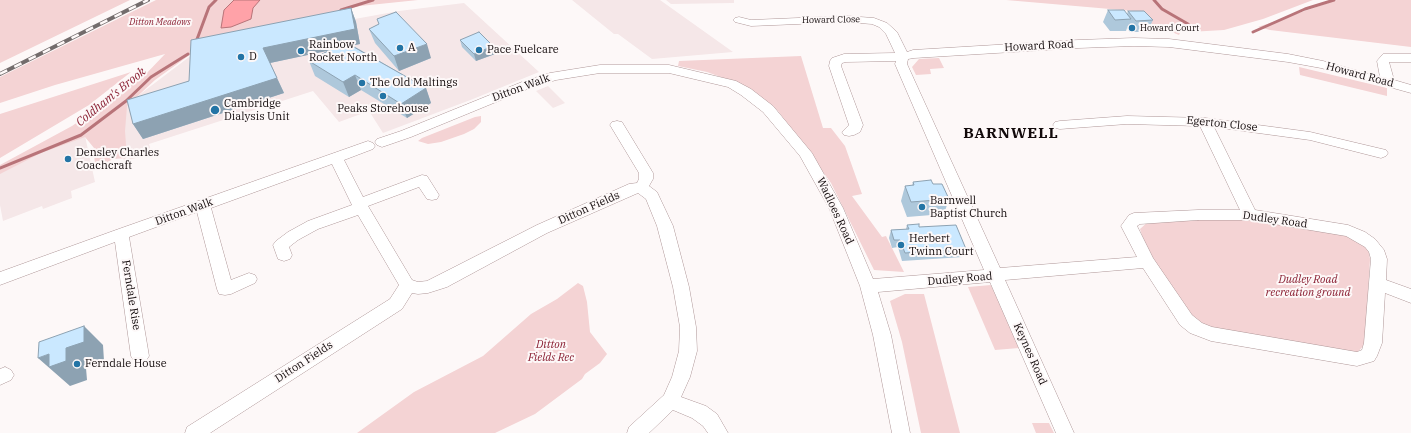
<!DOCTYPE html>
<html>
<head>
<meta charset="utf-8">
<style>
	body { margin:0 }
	canvas { display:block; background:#fdf8f8 }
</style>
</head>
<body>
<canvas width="1411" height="433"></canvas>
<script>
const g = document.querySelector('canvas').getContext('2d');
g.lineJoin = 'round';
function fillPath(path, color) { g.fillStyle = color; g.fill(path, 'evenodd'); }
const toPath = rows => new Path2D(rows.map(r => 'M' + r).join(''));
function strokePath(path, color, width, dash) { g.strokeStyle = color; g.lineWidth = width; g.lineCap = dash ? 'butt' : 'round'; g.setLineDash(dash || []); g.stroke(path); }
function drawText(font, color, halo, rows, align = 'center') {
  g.font = font + ' "IBM Plex Serif",serif'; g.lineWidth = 4; g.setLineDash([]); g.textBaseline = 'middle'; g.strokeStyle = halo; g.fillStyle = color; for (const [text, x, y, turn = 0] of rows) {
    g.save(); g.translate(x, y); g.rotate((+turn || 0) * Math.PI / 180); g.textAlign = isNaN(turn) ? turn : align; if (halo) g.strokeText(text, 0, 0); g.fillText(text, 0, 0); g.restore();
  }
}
fillPath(toPath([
	[572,0,660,0,733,52,652,59,618,34,614,34],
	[666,0,734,0,734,3,671,4],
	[464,3,539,72,473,99,383,133,369,111,339,122,313,91,149,144,152,154,124,161,114,114,193,54,349,20,399,11],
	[548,86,565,103,553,108,536,91],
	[85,136,95,182,71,191,72,198,43,209,42,206,3,221,0,205,0,168]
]), '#f5e7e8');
fillPath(toPath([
	[0,0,130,0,0,63],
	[156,0,418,0,360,6,267,27,191,54,155,80,127,106,125,131,127,158,113,159,95,169,94,148,85,137,41,153,0,174,0,165,72,126,144,76,165,54,55,85,0,103,0,77],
	[1006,0,1313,0,1263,19,1224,30,1189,32,1185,28,1184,23,1179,35,1142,20,1145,12],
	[1337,0,1411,0,1411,47,1270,30,1258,27],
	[801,56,823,128,831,128,845,146,862,194,852,196,882,237,886,236,904,272,874,270,831,183,778,111,737,83,707,72,678,66,679,61],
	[939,58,944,68,930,69,931,74,916,75,912,67,919,59],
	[1299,67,1387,88,1387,96,1300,75],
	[131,72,89,105,0,158,0,114],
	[481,116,481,122,474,129,464,134,441,142,428,144,418,141,422,138,475,117],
	[1249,219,1334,231,1359,238,1368,247,1370,259,1365,344,1357,353,1203,327,1193,321,1160,272,1145,245,1140,229,1149,221],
	[578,283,583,286,587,302,590,332,607,354,600,363,585,374,582,379,535,414,495,433,357,433,414,392,483,356,531,314,557,299],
	[991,285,1019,348,995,350,968,287],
	[905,294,924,294,960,433,921,433,902,342,890,301],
	[1032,423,1049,423,1054,433,1036,433]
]), '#f4d3d4');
const water = toPath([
	[234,0,260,0,253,8,251,19,231,27,221,28,224,10,234,0]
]);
fillPath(water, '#ffa2a8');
strokePath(water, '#b87479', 1);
strokePath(toPath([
	[1154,0,1162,9,1188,24],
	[341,10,373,0],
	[1253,32,1305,9,1334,0],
	[196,42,209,7,216,0],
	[0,168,81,135,126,101,151,77,188,54]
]), '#b87479', 3);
const minor = toPath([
	[846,16,874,18,887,23,897,32,907,52,913,50,1078,40,1134,38,1169,39,1288,54,1323,61,1380,77,1377,61,1383,54,1411,54,1411,62,1389,62,1394,80,1411,85,1411,93,1321,68,1288,62,1169,47,1134,46,1078,48,914,58,908,59,907,64,1000,268,1137,257,1121,226,1129,215,1134,213,1198,210,1240,210,1200,126,1127,124,1060,129,1055,128,1053,125,1055,122,1060,121,1127,116,1205,118,1310,132,1386,150,1388,153,1386,156,1381,158,1310,140,1214,127,1255,210,1348,225,1365,232,1375,239,1384,250,1387,259,1386,280,1411,289,1411,303,1385,293,1382,343,1377,356,1374,361,1357,366,1211,341,1190,333,1180,325,1143,268,1005,280,1074,433,1056,433,990,282,878,292,891,335,910,433,892,433,873,335,860,286,829,208,800,156,763,112,741,95,728,87,669,73,600,73,556,80,530,88,411,137,382,147,377,145,375,142,377,139,401,131,522,82,550,73,600,65,669,65,736,81,751,89,773,106,812,153,843,208,873,279,984,270,895,64,896,61,846,62,842,63,841,66,863,125,860,132,854,135,849,136,844,135,842,132,849,125,829,66,830,61,832,58,844,54,895,53,886,34,879,27,872,24,846,22,751,26,735,22,733,20,735,18,739,17,751,20,846,16],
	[1198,220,1250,220,1346,236,1365,247,1369,252,1371,259,1364,343,1362,350,1357,352,1212,327,1202,323,1192,315,1153,258,1137,226,1140,224,1198,220],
	[617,121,622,122,653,173,653,179,649,186,657,192,673,226,689,287,696,327,697,351,690,377,681,397,706,406,717,414,728,433,708,433,703,426,692,418,673,410,649,433,627,433,629,427,664,395,672,377,679,351,680,327,673,287,657,226,646,199,638,193,547,233,447,287,428,293,418,294,412,293,402,309,210,433,185,433,187,427,390,299,399,285,358,215,318,229,298,240,289,247,292,255,290,259,284,261,278,259,273,245,276,241,288,232,308,221,352,205,332,164,211,208,231,280,249,273,255,275,257,279,255,283,231,294,225,295,219,294,217,289,197,212,129,237,149,356,146,361,140,363,134,361,131,356,115,242,0,285,0,272,116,230,368,141,373,143,375,146,373,149,344,160,363,197,422,175,427,176,439,195,437,199,432,200,427,199,419,187,368,206,412,280,418,282,427,281,537,225,629,184,637,183,639,179,639,173,610,125,612,122,617,121],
	[5,367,11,370,14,375,11,380,0,385,0,369,5,367]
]);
strokePath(minor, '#af9798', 1);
fillPath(minor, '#fff');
const rail = toPath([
	[0,74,148,0]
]);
strokePath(rail, '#736c6c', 4);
strokePath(rail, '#fdf8f8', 2.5, [8]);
fillPath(toPath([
	[351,8,356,22,360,44,352,45,426,88,431,103,407,118,361,90,349,97,315,76,309,61,329,50,270,63,284,93,143,139,133,124,189,81],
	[1108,10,1127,14,1128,11,1153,20,1147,32,1131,32,1127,28,1126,31,1110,31,1103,22],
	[379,24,431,58,399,71,375,43,369,29],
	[460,40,493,46,495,54,476,61,462,47],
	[913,182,933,184,949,199,944,214,907,217,901,201,905,186,912,186],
	[907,225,919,227,966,249,963,257,902,261,898,247,892,248,889,238,891,230,906,229]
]), '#aec8db');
fillPath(toPath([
	[351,8,356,22,360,44,270,63,284,93,143,139,133,124,263,48],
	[427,44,431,58,399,71,394,56],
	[493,46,495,54,476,61,474,54],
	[355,75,361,90,349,97,343,82],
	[426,88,431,103,407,118,401,104],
	[84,326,103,345,104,361,86,368,87,380,70,386,38,358,66,348]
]), '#8da2b2');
const building = toPath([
	[351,8,355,29,263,48,277,78,133,124,127,100,189,81,191,40,351,8],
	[1108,10,1124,10,1131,19,1115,20,1108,10],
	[1128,11,1144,11,1153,20,1136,21,1128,11],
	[396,12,427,44,394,56,369,29,379,24,377,19,396,12],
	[479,32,493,46,474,54,460,40,479,32],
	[345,42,426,88,401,104,355,75,343,82,309,61,345,42],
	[931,180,933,184,942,184,949,199,911,202,905,186,914,185,913,182,931,180],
	[919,224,919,227,956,225,966,249,905,253,900,240,894,240,891,230,909,229,907,225,919,224],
	[84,326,84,342,66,348,66,361,49,367,49,354,38,358,39,342,84,326]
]);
fillPath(building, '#cae8ff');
strokePath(building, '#8da2b2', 1);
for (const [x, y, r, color] of [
	[1132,28,4,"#2374a5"],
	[400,48,4,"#2374a5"],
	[479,50,4,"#2374a5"],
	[301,51,4,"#2374a5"],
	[241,57,4,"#2374a5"],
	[362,83,4,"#2374a5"],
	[383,96,4,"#2374a5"],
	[215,110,5,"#2374a5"],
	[68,159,4,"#2374a5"],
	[922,207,4,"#2374a5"],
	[901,245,4,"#2374a5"],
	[77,364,4,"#2374a5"]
]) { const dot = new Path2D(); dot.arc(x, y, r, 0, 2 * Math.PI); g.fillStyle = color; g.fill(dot); strokePath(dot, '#fdf8f8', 1.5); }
drawText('9px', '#120a0b', '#fdf8f8', [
	["Howard Close",831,20,-1]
]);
drawText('italic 9px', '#8a2033', '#fdf8f8', [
	["Ditton Meadows",160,22]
]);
drawText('9px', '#120a0b', '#fdf8f8', [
	["Howard Court",1140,28]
], 'left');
drawText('11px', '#120a0b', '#fdf8f8', [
	["Rainbow",309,45],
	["Rocket North",309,58],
	["A",408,48],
	["Pace Fuelcare",487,50],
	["D",249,57],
	["The Old Maltings",370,83],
	["Cambridge",224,104],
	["Dialysis Unit",224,117],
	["Peaks Storehouse",383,109,"center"],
	["Densley Charles",76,153],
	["Coachcraft",76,166],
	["Barnwell",930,201],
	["Baptist Church",930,214],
	["Herbert",909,239],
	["Twinn Court",909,252],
	["Ferndale House",85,364]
], 'left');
drawText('11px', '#120a0b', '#fdf8f8', [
	["Howard Road",1039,46,-3],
	["Howard Road",1360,75,15],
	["Ditton Walk",521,88,-20],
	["Egerton Close",1222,124,6],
	["Ditton Fields",589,208,-24],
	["Wadloes Road",835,211,65],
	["Ditton Walk",184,212,-20],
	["Dudley Road",1275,220,8],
	["Dudley Road",960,279,-5],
	["Ferndale Rise",131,295,81],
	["Keynes Road",1030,354,66],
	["Ditton Fields",304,362,-33]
]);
drawText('italic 11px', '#8a2033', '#fdf8f8', [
	["Dudley Road",1308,280],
	["recreation ground",1308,293],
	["Ditton",551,345],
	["Fields Rec",551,358]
]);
drawText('italic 12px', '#8a2134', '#fdf8f8', [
	["Coldham's Brook",111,97,-39]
]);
g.letterSpacing = '1px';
drawText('bold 15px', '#120a0b', '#fdf8f8', [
	["BARNWELL",1011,134]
]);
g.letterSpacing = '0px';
</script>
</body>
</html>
